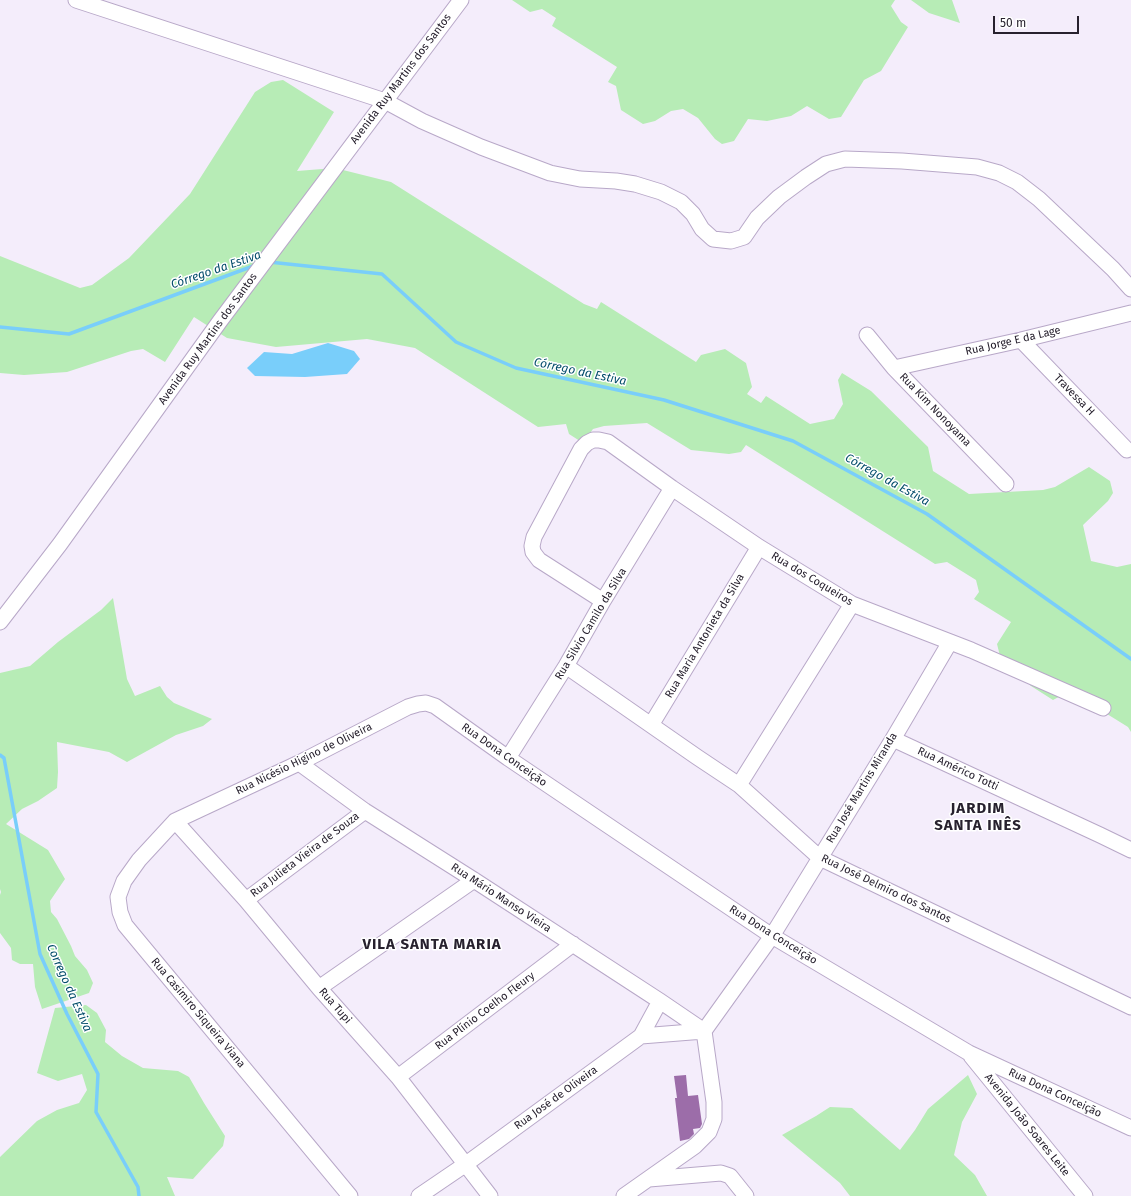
<!DOCTYPE html>
<html>
<head>
<meta charset="utf-8">
<style>
	body { margin:0 }
	#map { position:relative; width:1131px; height:1196px; overflow:hidden; background:#f4edfb; font-family:"Fira Sans",sans-serif }
	canvas { display:block }
	.scale { position:absolute; left:993px; top:16px; width:86px; height:18px; box-sizing:border-box; border:2px solid #27212e; border-top:0; padding-left:5px; font-size:12px; line-height:14px; white-space:nowrap; color:#27212e; -webkit-text-stroke:3px #fff; paint-order:stroke }
</style>
</head>
<body>
<div id="map">
<canvas width="1131" height="1196"></canvas>
<div class="scale">50 m</div>
</div>
<script>
const g = document.querySelector('canvas').getContext('2d');
g.lineJoin = 'round';
function fillPath(path, color) { g.fillStyle = color; g.fill(path, 'evenodd'); }
const toPath = rows => new Path2D(rows.map(r => 'M' + r).join(''));
function strokePath(path, color, width, dash) { g.strokeStyle = color; g.lineWidth = width; g.lineCap = dash ? 'butt' : 'round'; g.setLineDash(dash || []); g.stroke(path); }
function drawText(font, color, halo, rows, align = 'center') {
  g.font = font + ' "Fira Sans",sans-serif'; g.lineWidth = 3; g.setLineDash([]); g.textBaseline = 'middle'; g.strokeStyle = halo; g.fillStyle = color; for (const [text, x, y, turn = 0] of rows) {
    g.save(); g.translate(x, y); g.rotate((+turn || 0) * Math.PI / 180); g.textAlign = isNaN(turn) ? turn : align; if (halo) g.strokeText(text, 0, 0); g.fillText(text, 0, 0); g.restore();
  }
}
fillPath(toPath([
	[512,0,895,0,891,6,901,22,908,27,881,71,864,80,841,117,829,119,807,106,791,116,767,121,748,119,734,141,722,144,715,139,698,118,683,109,671,111,655,121,643,124,621,110,616,86,608,82,617,67,552,26,556,18,542,9,530,12],
	[911,0,952,0,960,23,929,13],
	[283,80,334,112,297,171,335,168,391,182,584,304,597,309,601,302,696,362,701,355,725,349,746,363,752,387,747,394,761,403,766,396,810,424,834,419,843,404,838,380,842,373,871,391,928,447,933,471,969,494,1043,490,1055,487,1089,467,1110,481,1113,493,1108,501,1083,525,1091,561,1117,567,1131,564,1131,732,1128,727,1070,691,1053,700,1031,686,1000,656,997,644,1011,622,974,599,979,592,976,580,947,562,935,564,746,445,741,452,729,454,691,450,647,423,604,426,593,429,583,443,569,434,566,424,538,427,415,348,367,339,276,347,227,338,194,317,165,362,143,349,131,351,67,372,24,375,0,373,0,256,80,288,92,285,129,258,190,194,255,92,271,82],
	[113,598,127,679,135,696,160,686,167,697,174,703,212,719,203,726,176,735,127,762,109,752,57,742,58,772,57,788,38,801,22,809,6,824,48,850,65,879,50,901,51,912,57,919,71,946,75,956,87,970,93,983,89,993,42,1009,35,987,33,964,20,964,12,960,11,948,0,933,0,895,1,892,0,889,0,673,30,666,58,642,101,610],
	[86,1005,97,1013,106,1030,105,1042,122,1056,143,1068,178,1071,189,1077,204,1103,225,1136,223,1146,193,1179,167,1177,175,1196,0,1196,0,1157,37,1121,57,1110,79,1103,87,1090,82,1074,58,1081,37,1073,55,1008],
	[968,1075,977,1094,962,1122,954,1155,975,1175,987,1196,850,1196,840,1183,782,1135,816,1116,830,1107,852,1108,900,1150,915,1130,928,1109]
]), '#b7ecb6');
fillPath(toPath([
	[328,343,354,351,360,359,347,374,305,377,255,376,247,368,264,352,292,354]
]), '#79cefa');
strokePath(toPath([
	[269,262,382,274,456,342,516,368,664,400,793,441,927,514,1131,659],
	[0,327,69,334,256,265],
	[0,755,4,758,40,954,67,1014,98,1074,96,1112,138,1187,139,1196]
]), '#79cefa', 3.5);
fillPath(toPath([
	[686,1075,688,1096,698,1095,702,1124,700,1128,693,1129,694,1134,689,1139,680,1141,675,1098,677,1098,674,1076]
]), '#9c6da9');
const minor = toPath([
	[76,0,385,101,422,121,481,147,550,173,580,179,616,181,635,184,661,192,681,202,693,214,702,229,713,239,731,241,744,237,757,218,779,197,806,177,826,164,845,159,902,161,977,167,999,173,1017,182,1039,199,1113,269,1131,289],
	[867,335,894,368,1006,484],
	[1021,340,1127,450],
	[894,368,1021,340,1131,313],
	[603,601,539,560,533,552,532,546,534,537,581,449,587,443,593,440,599,440,608,442,672,488,759,547,852,604,971,650,1103,708],
	[0,622,60,544,220,321,461,0],
	[566,666,697,757,739,785,820,858,1131,1007],
	[651,725,759,547],
	[893,739,1100,835,1131,850],
	[508,758,566,666,603,601,672,488],
	[299,763,365,811,474,880,660,1001,704,1031],
	[739,785,852,604],
	[175,821,246,900,319,988,398,1077,490,1196],
	[246,900,365,811],
	[319,988,474,880],
	[704,1031,772,936,893,739,950,642],
	[641,1036,660,1001],
	[971,1056,1085,1196],
	[398,1077,573,944],
	[649,1179,721,1173,730,1176,746,1196],
	[350,1196,125,925,120,912,118,897,124,881,139,860,175,821,299,763,408,707,418,704,426,703,435,706,508,758,772,936,969,1053,1131,1128],
	[419,1196,466,1164,641,1036,704,1031],
	[624,1196,695,1146,709,1132,714,1119,714,1102,704,1031]
]);
strokePath(minor, '#b8a8c8', 17);
strokePath(minor, '#fff', 15);
drawText('11px', '#27212e', '#fff', [
	["Avenida Ruy Martins dos Santos",401,79,-53],
	["Avenida Ruy Martins dos Santos",208,339,-54],
	["Rua Jorge E da Lage",1013,341,-13],
	["Travessa H",1074,395,46],
	["Rua Kim Nonoyama",935,410,46],
	["Rua dos Coqueiros",812,579,31],
	["Rua Silvio Camilo da Silva",591,624,-59],
	["Rua Maria Antonieta da Silva",705,636,-59],
	["Rua Dona Conceição",504,755,35],
	["Rua Nicésio Higino de Oliveira",304,759,-26],
	["Rua Américo Totti",958,769,25],
	["Rua José Martins Miranda",862,788,-59],
	["Rua Julieta Vieira de Souza",305,855,-37],
	["Rua José Delmiro dos Santos",886,889,26],
	["Rua Mário Manso Vieira",501,898,33],
	["Rua Dona Conceição",773,935,32],
	["Rua Tupi",335,1006,49],
	["Rua Plínio Coelho Fleury",485,1011,-37],
	["Rua Casimiro Siqueira Viana",198,1013,50],
	["Rua Dona Conceição",1055,1093,25],
	["Rua José de Oliveira",556,1098,-36],
	["Avenida João Soares Leite",1027,1125,51]
]);
drawText('italic 12px', '#044d6b', '#fff', [
	["Córrego da Estiva",216,270,-19],
	["Córrego da Estiva",580,372,12],
	["Córrego da Estiva",887,480,29],
	["Corrego da Estiva",69,988,66]
]);
g.letterSpacing = '1px';
drawText('bold 15px', '#27212e', '#fff', [
	["JARDIM",978,809],
	["SANTA INÊS",978,826],
	["VILA SANTA MARIA",432,945]
]);
g.letterSpacing = '0px';
</script>
</body>
</html>
